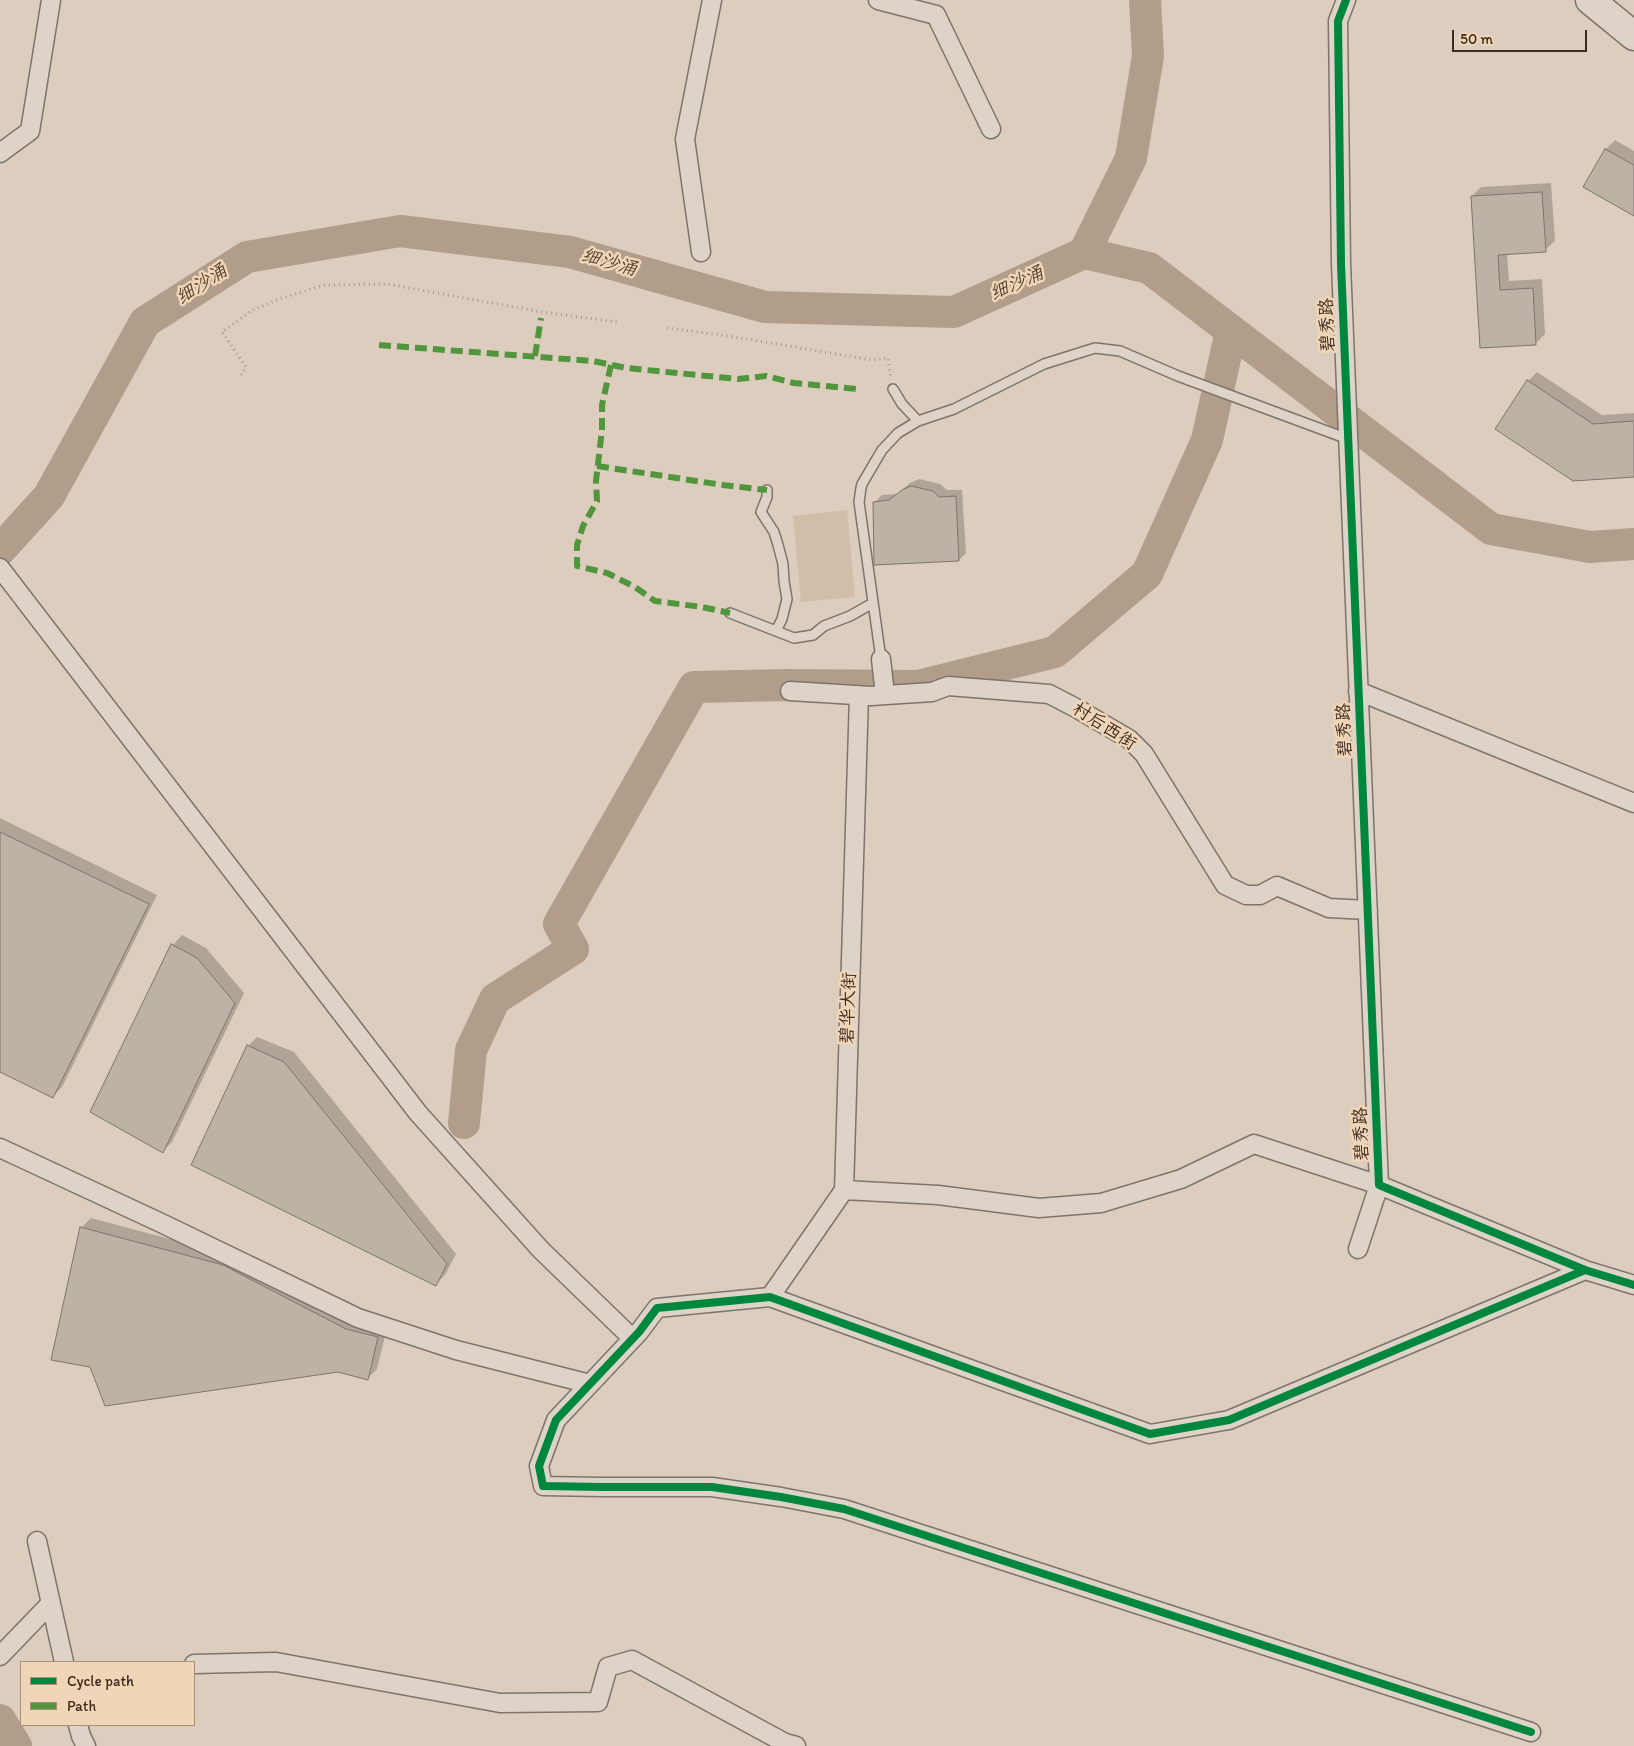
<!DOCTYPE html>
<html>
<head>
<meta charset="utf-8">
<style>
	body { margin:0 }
	#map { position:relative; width:1634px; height:1746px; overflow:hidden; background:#dccdbe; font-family:Itim,sans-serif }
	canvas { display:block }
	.legend { position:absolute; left:20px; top:1661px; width:175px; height:65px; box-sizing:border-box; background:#f0d5b7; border:1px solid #a8917a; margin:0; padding:6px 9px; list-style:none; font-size:15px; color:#3b2a1e }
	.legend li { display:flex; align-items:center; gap:10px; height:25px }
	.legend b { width:25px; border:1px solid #a8917a }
	.scale { position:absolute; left:1452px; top:30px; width:135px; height:22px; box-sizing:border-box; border:2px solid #3b2a1e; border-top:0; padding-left:6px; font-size:15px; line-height:18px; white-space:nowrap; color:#3b2a1e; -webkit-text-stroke:4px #f0d5b7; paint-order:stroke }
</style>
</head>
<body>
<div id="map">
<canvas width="1634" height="1746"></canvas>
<ul class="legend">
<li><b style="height:6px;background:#00873e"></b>Cycle path</li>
<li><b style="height:6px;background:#51953d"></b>Path</li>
</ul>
<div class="scale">50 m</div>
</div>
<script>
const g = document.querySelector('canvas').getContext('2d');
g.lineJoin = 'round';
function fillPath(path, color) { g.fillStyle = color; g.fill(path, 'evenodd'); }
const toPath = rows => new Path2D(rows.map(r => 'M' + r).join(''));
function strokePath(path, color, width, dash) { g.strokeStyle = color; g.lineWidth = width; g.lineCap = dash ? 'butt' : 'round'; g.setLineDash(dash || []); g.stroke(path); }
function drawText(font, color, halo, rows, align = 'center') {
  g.font = font + ' Itim,"LXGW WenKai TC",sans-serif'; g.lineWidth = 5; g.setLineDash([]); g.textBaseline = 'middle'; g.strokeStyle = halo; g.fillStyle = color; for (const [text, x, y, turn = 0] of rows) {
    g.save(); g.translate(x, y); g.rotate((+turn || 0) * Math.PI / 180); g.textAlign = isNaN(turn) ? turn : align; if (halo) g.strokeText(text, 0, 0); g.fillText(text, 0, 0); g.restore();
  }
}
fillPath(toPath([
	[847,510,855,597,801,602,793,516]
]), '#d2bda8');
fillPath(toPath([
	[1615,140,1634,151,1634,215,1585,187,1606,149],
	[1551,183,1555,241,1545,250,1507,253,1509,281,1542,279,1545,334,1536,343,1481,347,1472,196,1481,187],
	[1537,372,1602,415,1634,413,1634,476,1528,381],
	[919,479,940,484,947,490,962,490,966,553,959,560,875,502,882,495,897,494,910,483],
	[0,818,157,895,62,1087,53,1096,0,1071],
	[182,935,206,948,244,993,172,1142,163,1151,173,945],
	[257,1037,294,1052,456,1254,445,1275,436,1284,248,1046],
	[91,1218,233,1256,387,1328,377,1369,368,1378,338,1371,91,1366,53,1359,82,1227]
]), '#0003');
strokePath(toPath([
	[1084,253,1149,268,1491,529,1590,547,1634,544],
	[0,550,49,496,145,322,247,257,400,231,570,252,765,307,954,312,1084,253,1131,158,1148,56,1145,0],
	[464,1123,471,1050,495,999,573,949,559,924,694,687,787,685,918,686,1055,652,1147,574,1207,440,1231,331],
	[0,1720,16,1746]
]), '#b19d8a', 32);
const building = toPath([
	[1605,149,1634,165,1634,216,1583,187,1605,149],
	[1542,192,1546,252,1498,255,1500,290,1533,288,1536,345,1480,348,1471,196,1542,192],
	[1527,380,1593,424,1634,421,1634,477,1573,481,1495,429,1527,380],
	[911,486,933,491,939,497,956,496,959,561,874,565,873,502,889,500,902,490,911,486],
	[0,832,149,904,53,1098,0,1072,0,832],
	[171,944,197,958,235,1003,163,1153,90,1112,171,944],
	[247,1045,284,1062,447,1264,436,1286,191,1165,247,1045],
	[80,1227,223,1265,346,1329,378,1337,368,1380,338,1372,105,1406,90,1367,51,1360,80,1227]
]);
fillPath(building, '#bdb2a6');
strokePath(building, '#7e746b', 1);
const lane = toPath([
	[893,389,902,404,918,421],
	[767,490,767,497,761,512,774,532,778,545,783,564,784,581,787,599,782,619,776,631],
	[730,613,794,638,813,635,824,626,850,616,873,603],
	[881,659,859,502,861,488,862,484,882,450,898,433,918,421,954,409,1044,364,1095,348,1120,351,1178,376,1348,439]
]);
const street = toPath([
	[878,0,936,15,991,129],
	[1346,0,1338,21,1341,264,1379,1185,1585,1270,1634,1285],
	[0,153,30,131,51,0],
	[701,252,685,139,712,0],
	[0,568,418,1113,541,1250,632,1338],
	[881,659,885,695],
	[790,691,871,696,932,692,948,686,1049,694,1076,708,1129,739,1144,754,1225,885,1246,895,1260,895,1277,886,1329,908,1368,910],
	[1358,691,1634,803],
	[0,1148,159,1222,358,1318,456,1350,590,1384],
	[844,1190,938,1195,1039,1208,1101,1203,1181,1179,1254,1144,1379,1185,1358,1249],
	[770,1297,844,1190,859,695],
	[37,1541,64,1662],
	[0,1656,51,1603],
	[194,1664,276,1662,500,1703,598,1702,608,1667,632,1660,785,1743,796,1746],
	[78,1725,81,1736,86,1746],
	[1531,1732,844,1509,781,1497,712,1487,602,1487,543,1486,539,1466,556,1420,639,1332,657,1308,770,1297,1150,1434,1229,1420,1585,1270]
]);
const primary = toPath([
	[1590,0,1634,36]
]);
strokePath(lane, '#7e746b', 12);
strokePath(street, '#7e746b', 21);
strokePath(primary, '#7e746b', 31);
strokePath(toPath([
	[667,328,735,337,872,360,888,358,891,378],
	[241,375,246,367,222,332,253,310,282,298,325,285,387,284,542,312,617,322]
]), '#a39a91', 3, [1, 4]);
strokePath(lane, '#ddd3c8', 9);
strokePath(street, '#ddd3c8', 18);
strokePath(primary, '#ddd3c8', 28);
strokePath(toPath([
	[379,345,593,361,626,368,738,379,766,376,794,383,857,389],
	[535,356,541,318],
	[611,365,602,405,602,430,596,481,597,501,583,526,577,545,577,566,607,573,635,587,655,601,702,607,730,613],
	[597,466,723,485,767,490]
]), '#51953d', 6, [12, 6]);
strokePath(toPath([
	[1346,0,1338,21,1341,264,1379,1185,1585,1270,1634,1285],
	[1531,1732,844,1509,781,1497,712,1487,602,1487,543,1486,539,1466,556,1420,639,1332,657,1308,770,1297,1150,1434,1229,1420,1585,1270]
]), '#00873e', 8);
drawText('18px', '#3b2a1e', '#f0d5b7', [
	["碧秀路",1328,325,-92],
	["村后西街",1104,727,33],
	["碧秀路",1345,730,-92],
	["碧华大街",849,1008,-88],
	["碧秀路",1362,1134,-92]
]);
drawText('italic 19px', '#544233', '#f0d5b7', [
	["细沙涌",609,263,16],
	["细沙涌",1017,284,-24],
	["细沙涌",202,285,-33]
]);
</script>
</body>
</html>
